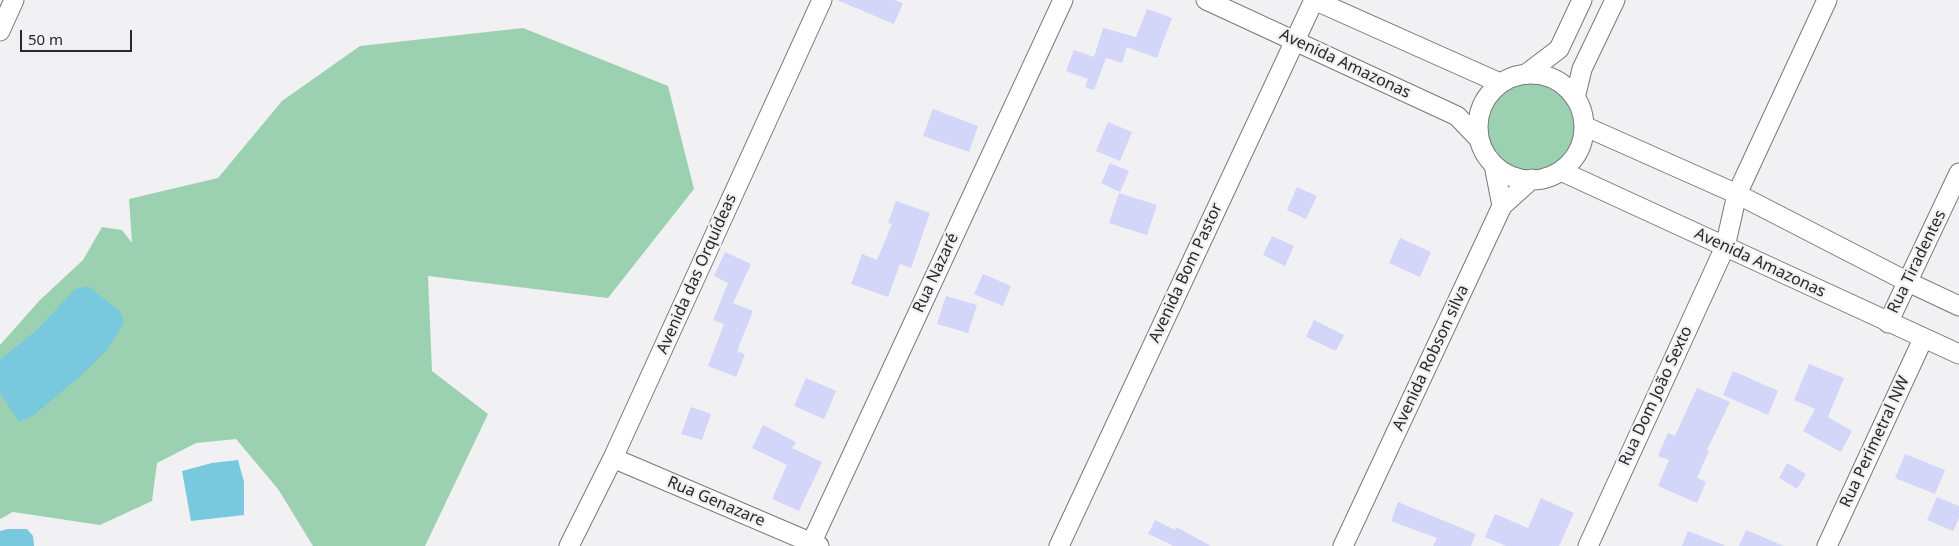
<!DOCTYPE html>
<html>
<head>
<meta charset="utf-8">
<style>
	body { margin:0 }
	#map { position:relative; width:1959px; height:546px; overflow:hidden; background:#f1f1f3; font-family:"Noto Sans",sans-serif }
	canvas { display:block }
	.scale { position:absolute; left:20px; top:30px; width:112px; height:22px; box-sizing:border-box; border:2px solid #282829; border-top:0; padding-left:6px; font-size:15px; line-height:18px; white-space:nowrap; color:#282829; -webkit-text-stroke:4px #f1f1f3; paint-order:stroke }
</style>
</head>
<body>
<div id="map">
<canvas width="1959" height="546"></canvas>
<div class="scale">50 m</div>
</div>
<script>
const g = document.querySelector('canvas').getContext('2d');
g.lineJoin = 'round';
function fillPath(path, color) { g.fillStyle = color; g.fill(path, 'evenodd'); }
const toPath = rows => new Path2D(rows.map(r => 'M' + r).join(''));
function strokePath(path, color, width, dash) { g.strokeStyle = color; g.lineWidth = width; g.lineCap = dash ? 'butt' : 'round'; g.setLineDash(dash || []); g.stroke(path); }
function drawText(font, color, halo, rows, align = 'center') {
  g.font = font + ' "Noto Sans",sans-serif'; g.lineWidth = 4.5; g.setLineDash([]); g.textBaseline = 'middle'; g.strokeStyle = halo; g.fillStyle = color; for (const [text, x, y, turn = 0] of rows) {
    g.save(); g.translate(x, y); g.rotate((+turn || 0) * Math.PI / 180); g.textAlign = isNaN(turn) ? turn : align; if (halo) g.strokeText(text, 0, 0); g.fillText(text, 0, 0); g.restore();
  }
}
fillPath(toPath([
	[523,28,668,86,694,189,608,298,428,276,432,371,488,414,425,546,313,546,278,489,236,439,196,443,157,463,152,501,100,525,13,512,0,519,0,345,40,300,83,260,102,227,122,230,132,243,129,199,218,178,282,101,360,46],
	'1486 128a46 46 0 1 1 92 0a46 46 0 1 1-92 0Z'
]), '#9bd1b0');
fillPath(toPath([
	[88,286,121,312,124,323,106,351,84,373,34,415,19,422,0,393,0,360,38,329,75,289],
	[238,460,244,482,244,515,191,521,182,471,212,463],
	[8,529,27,529,33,536,34,546,0,546,0,531]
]), '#78c9dd');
fillPath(toPath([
	[837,0,894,0,903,3,894,24],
	[1147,9,1172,18,1157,58,1127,47,1122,63,1106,58,1094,90,1085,87,1088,79,1066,71,1074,50,1094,57,1103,28,1136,37],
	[933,109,978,126,969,152,923,136],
	[1108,122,1132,132,1120,161,1096,151],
	[1110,163,1129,171,1120,192,1101,183],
	[1297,187,1317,196,1306,219,1287,210],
	[1119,193,1157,205,1147,235,1109,223],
	[896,201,930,213,911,268,900,264,888,297,851,284,862,254,877,260,892,224,888,223],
	[1272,236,1294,246,1285,266,1263,255],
	[1400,238,1431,252,1420,277,1389,263],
	[725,252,751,264,733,303,753,311,737,351,745,354,736,377,708,366,724,324,713,320,728,283,714,276],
	[983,274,1011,286,1003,306,974,294],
	[946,296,977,305,968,333,937,324],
	[1314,320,1344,335,1336,351,1306,337],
	[1809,364,1844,378,1828,417,1852,431,1841,452,1803,431,1815,409,1794,400],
	[1733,371,1778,391,1768,415,1723,395],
	[806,378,836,391,824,419,794,406],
	[1697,388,1730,402,1707,450,1709,451,1697,478,1706,482,1697,503,1658,486,1669,460,1658,456,1668,433,1675,436],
	[691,407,711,414,702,440,681,434],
	[763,425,796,442,792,448,822,462,799,511,772,499,787,465,752,448],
	[1905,454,1945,470,1935,494,1895,478],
	[1787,463,1806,474,1797,489,1779,478],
	[1937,497,1959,506,1959,518,1953,531,1927,520],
	[1541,498,1574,513,1559,546,1506,546,1485,537,1495,514,1528,528],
	[1398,502,1476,534,1471,546,1433,546,1437,538,1391,521],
	[1155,520,1175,530,1176,527,1211,546,1174,546,1148,534],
	[1746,530,1784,546,1739,546],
	[1688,531,1724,545,1724,546,1682,546]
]), '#d3d5f9');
const minor = toPath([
	[1206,0,1457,116,1478,138],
	[1314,0,1500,83],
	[0,31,14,0],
	[1526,74,1559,49,1582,0],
	'1478 127a53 53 0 1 1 106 0a53 53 0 1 1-106 0Z',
	[1575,98,1582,69,1615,0],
	[1584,126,1737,194,1908,282,1959,306],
	[1494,165,1502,206],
	[1561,171,1959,354],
	[1888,323,1959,173],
	[613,458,819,546],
	[569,546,613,458,822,0],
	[810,546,1063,0],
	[1059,546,1314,0],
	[1343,546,1502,206,1532,179],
	[1588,546,1725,247,1737,194,1827,0],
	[1827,546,1923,339]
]);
strokePath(minor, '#77787a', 21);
strokePath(minor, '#fff', 19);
drawText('16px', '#282829', '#f1f1f3', [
	["Avenida Amazonas",1345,64,25],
	["Rua Tiradentes",1917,262,-64],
	["Avenida Amazonas",1760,263,25],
	["Rua Nazaré",936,273,-65],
	["Avenida Bom Pastor",1186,273,-65],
	["Avenida das Orquídeas",697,274,-66],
	["Avenida Robson silva",1431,358,-65],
	["Rua Dom João Sexto",1656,396,-65],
	["Rua Perimetral NW",1875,442,-65],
	["Rua Genazare",716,502,23]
]);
</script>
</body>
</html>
